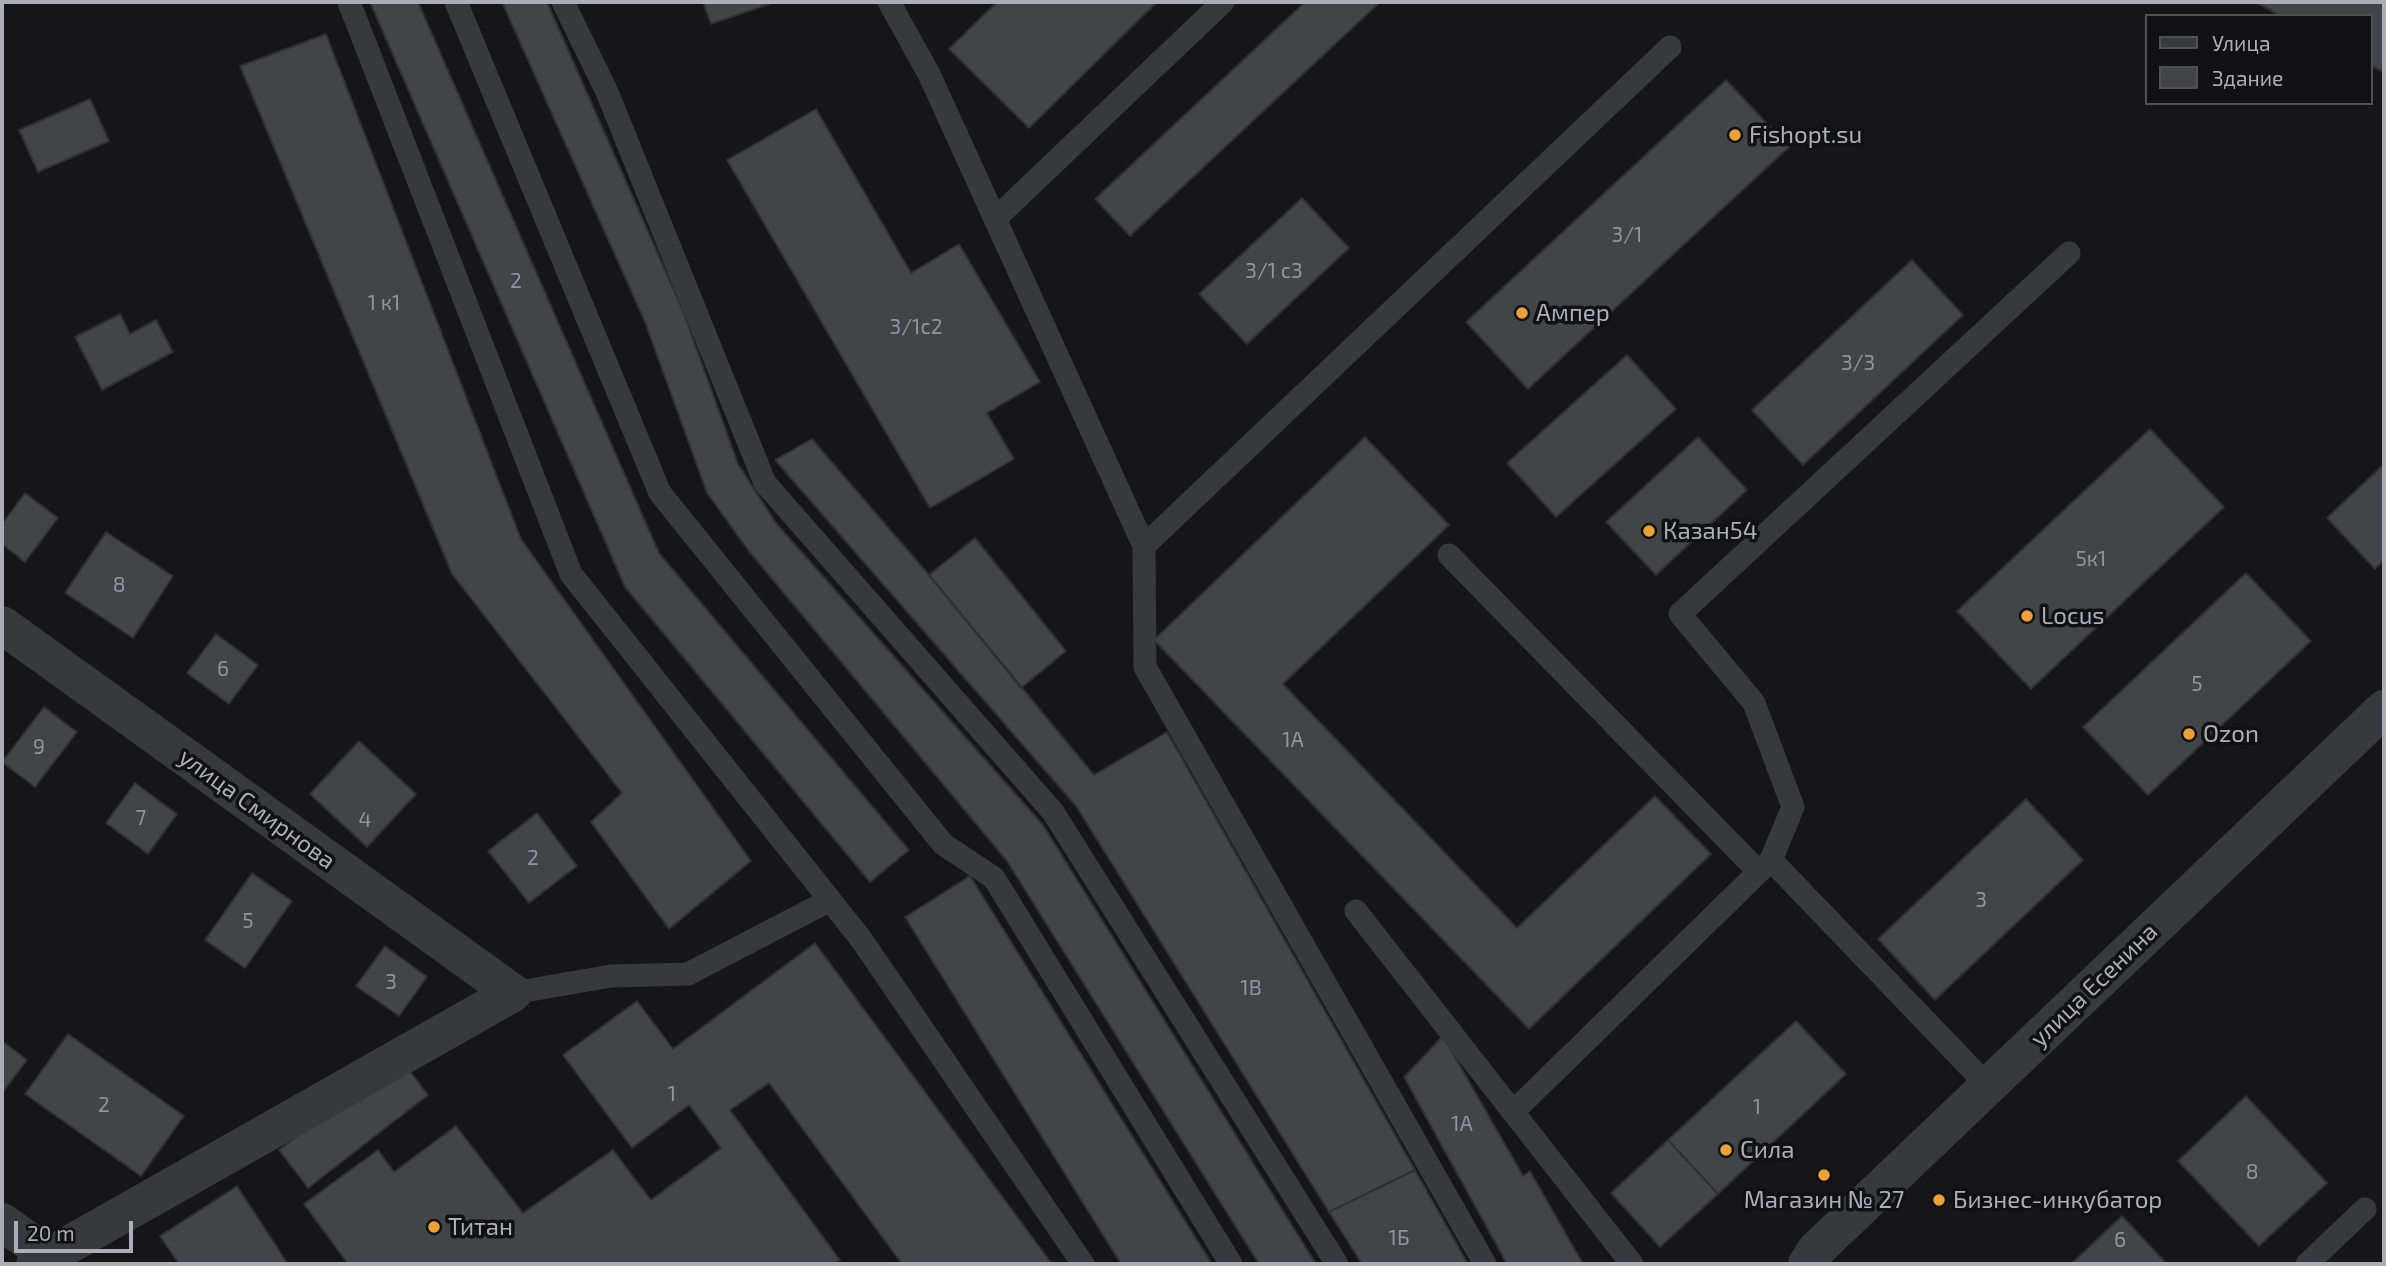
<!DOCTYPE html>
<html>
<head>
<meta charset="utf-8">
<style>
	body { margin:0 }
	#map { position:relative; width:2386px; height:1266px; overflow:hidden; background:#161618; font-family:"Exo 2",sans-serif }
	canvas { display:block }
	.frame { position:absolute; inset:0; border:4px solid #a9aeb7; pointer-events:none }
	.legend { position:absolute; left:2145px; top:14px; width:228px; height:91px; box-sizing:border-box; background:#111113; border:2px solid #4e5055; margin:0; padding:9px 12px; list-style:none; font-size:21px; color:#a9aeb7 }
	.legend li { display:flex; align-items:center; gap:14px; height:35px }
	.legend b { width:35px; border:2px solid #4e5055 }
	.scale { position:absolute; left:14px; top:1221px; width:119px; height:32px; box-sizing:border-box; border:4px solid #a9aeb7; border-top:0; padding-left:9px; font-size:21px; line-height:24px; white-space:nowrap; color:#a9aeb7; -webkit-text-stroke:5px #111113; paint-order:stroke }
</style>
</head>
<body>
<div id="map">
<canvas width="2386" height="1266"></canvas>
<div class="frame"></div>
<ul class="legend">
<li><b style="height:9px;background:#37393d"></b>Улица</li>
<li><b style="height:19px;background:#434448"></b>Здание</li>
</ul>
<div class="scale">20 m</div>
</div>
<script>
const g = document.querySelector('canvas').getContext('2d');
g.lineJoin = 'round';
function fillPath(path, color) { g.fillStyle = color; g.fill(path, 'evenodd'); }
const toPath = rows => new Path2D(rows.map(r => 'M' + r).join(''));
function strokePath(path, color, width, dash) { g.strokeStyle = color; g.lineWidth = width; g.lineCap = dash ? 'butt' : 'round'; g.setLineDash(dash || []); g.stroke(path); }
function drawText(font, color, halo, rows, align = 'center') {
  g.font = font + ' "Exo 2",sans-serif'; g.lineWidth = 7; g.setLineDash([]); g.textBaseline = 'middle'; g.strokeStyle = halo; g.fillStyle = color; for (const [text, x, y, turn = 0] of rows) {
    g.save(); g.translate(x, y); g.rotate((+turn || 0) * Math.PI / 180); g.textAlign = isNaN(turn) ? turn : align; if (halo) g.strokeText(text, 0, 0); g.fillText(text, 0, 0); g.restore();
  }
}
const building = toPath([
	[370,2,418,2,659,553,909,850,870,882,625,587,370,2],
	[502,2,547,2,683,311,738,464,776,523,1043,825,1316,1264,1259,1264,1007,861,748,550,707,493,645,322,502,2],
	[703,2,775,2,711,24,703,2],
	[997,2,1157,2,1029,128,949,49,997,2],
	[1305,2,1380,2,1130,236,1095,199,1305,2],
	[2255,2,2384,2,2384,72,2370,65,2370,16,2281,16,2255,2],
	[326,34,521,539,751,861,669,929,591,822,622,793,452,574,240,66,326,34],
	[1726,80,1789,147,1528,389,1466,322,1726,80],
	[90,99,109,141,38,172,19,130,90,99],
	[816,109,911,273,959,244,1040,382,987,413,1014,459,930,508,727,160,816,109],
	[1302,198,1349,248,1247,344,1199,294,1302,198],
	[1912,260,1963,315,1803,465,1752,410,1912,260],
	[120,314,130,334,156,320,173,352,102,390,75,337,120,314],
	[1627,355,1676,409,1556,517,1507,463,1627,355],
	[2150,429,2224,507,2031,689,1957,611,2150,429],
	[1365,437,1449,525,1283,684,1517,928,1655,796,1711,854,1529,1029,1154,640,1365,437],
	[1698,437,1747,490,1656,575,1606,522,1698,437],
	[812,439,929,575,1094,775,1167,732,1415,1170,1329,1212,1076,806,775,460,812,439],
	[2384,464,2384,560,2375,569,2327,518,2384,464],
	[25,493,58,518,25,562,2,544,2,524,25,493],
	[106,532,173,576,133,638,65,593,106,532],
	[975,538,1066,651,1021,688,929,575,975,538],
	[2246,573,2311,641,2148,795,2083,727,2246,573],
	[216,634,258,665,229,704,187,673,216,634],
	[44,707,77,732,35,787,2,762,44,707],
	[359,741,416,794,367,847,310,794,359,741],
	[135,783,177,814,148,854,106,823,135,783],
	[2026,799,2083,860,1935,1000,1878,939,2026,799],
	[537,813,577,866,529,903,488,851,537,813],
	[252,873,292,901,245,968,205,940,252,873],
	[970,876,1212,1264,1121,1264,905,917,970,876],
	[815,943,1052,1264,902,1264,769,1083,730,1110,840,1260,834,1264,348,1264,304,1204,378,1150,394,1172,456,1126,523,1213,613,1150,651,1200,721,1148,689,1105,632,1148,563,1055,637,1001,673,1049,815,943],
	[385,946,427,977,399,1016,356,986,385,946],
	[1796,1021,1846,1074,1718,1194,1668,1140,1796,1021],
	[68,1034,184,1116,141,1176,25,1094,68,1034],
	[1443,1036,1523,1176,1530,1171,1583,1264,1507,1264,1404,1077,1443,1036],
	[2,1041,27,1060,2,1093,2,1041],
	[399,1057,428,1095,308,1188,279,1150,399,1057],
	[2246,1096,2327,1183,2259,1246,2178,1161,2246,1096],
	[1668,1140,1718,1194,1660,1247,1611,1193,1668,1140],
	[1415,1170,1468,1264,1362,1264,1329,1212,1415,1170],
	[237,1186,288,1264,179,1264,160,1236,237,1186],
	[2122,1216,2167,1264,2071,1264,2122,1216]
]);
fillPath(building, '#434448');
strokePath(building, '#303034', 2);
strokePath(toPath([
	[349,2,571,574,861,939,1083,1264],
	[456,2,660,493,943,844,994,878,1231,1264],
	[563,2,607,92,765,483,1053,812,1337,1264],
	[889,2,929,74,1144,546,1145,667,1485,1264],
	[995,219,1223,2],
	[1144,546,1670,47],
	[1449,555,1759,872],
	[1771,860,1793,807,1754,703,1680,614,2069,253],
	[1356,911,1632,1264],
	[513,993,611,976,688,974,830,900],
	[1513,1112,1771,860,1988,1086],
	[2307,1264,2365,1209]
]), '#37393d', 23);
strokePath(toPath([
	[2,625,513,993,35,1264],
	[2,1222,48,1255]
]), '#37393d', 38);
strokePath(toPath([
	[1807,1264,1816,1250,2384,709]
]), '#37393d', 38);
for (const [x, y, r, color] of [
	[1735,135,7,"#eaa13c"],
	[1522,313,7,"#eaa13c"],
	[1649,531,7,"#eaa13c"],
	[2027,616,7,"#eaa13c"],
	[2189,734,7,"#eaa13c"],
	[1726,1150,7,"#eaa13c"],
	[1824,1175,7,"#eaa13c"],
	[1939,1200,7,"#eaa13c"],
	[434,1227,7,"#eaa13c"]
]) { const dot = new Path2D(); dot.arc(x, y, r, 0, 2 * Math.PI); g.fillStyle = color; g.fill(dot); strokePath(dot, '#111113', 2.5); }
drawText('21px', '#90949b', null, [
	["3/1",1627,235],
	["3/1 с3",1274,271],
	["2",516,281],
	["1 к1",384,303],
	["3/1с2",916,327],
	["3/3",1858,363],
	["5к1",2091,559],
	["8",119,585],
	["6",223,669],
	["5",2197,684],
	["1А",1293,740],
	["9",39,747],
	["7",141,818],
	["4",365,820],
	["2",533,858],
	["3",1981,900],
	["5",248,921],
	["3",391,982],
	["1В",1251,988],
	["1",672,1094],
	["2",104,1105],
	["1",1757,1107],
	["1А",1462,1124],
	["8",2252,1172],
	["1Б",1399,1238],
	["6",2120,1240]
]);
drawText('24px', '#a9aeb7', '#111113', [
	["Fishopt.su",1749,135],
	["Ампер",1536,313],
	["Казан54",1663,531],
	["Locus",2041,616],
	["Ozon",2203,734],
	["Сила",1740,1150],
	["Магазин № 27",1824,1200,"center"],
	["Бизнес-инкубатор",1953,1200],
	["Титан",448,1227]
], 'left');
drawText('24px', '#a9aeb7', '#111113', [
	["улица Смирнова",257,809,36],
	["улица Есенина",2094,985,-44]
]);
</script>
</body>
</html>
